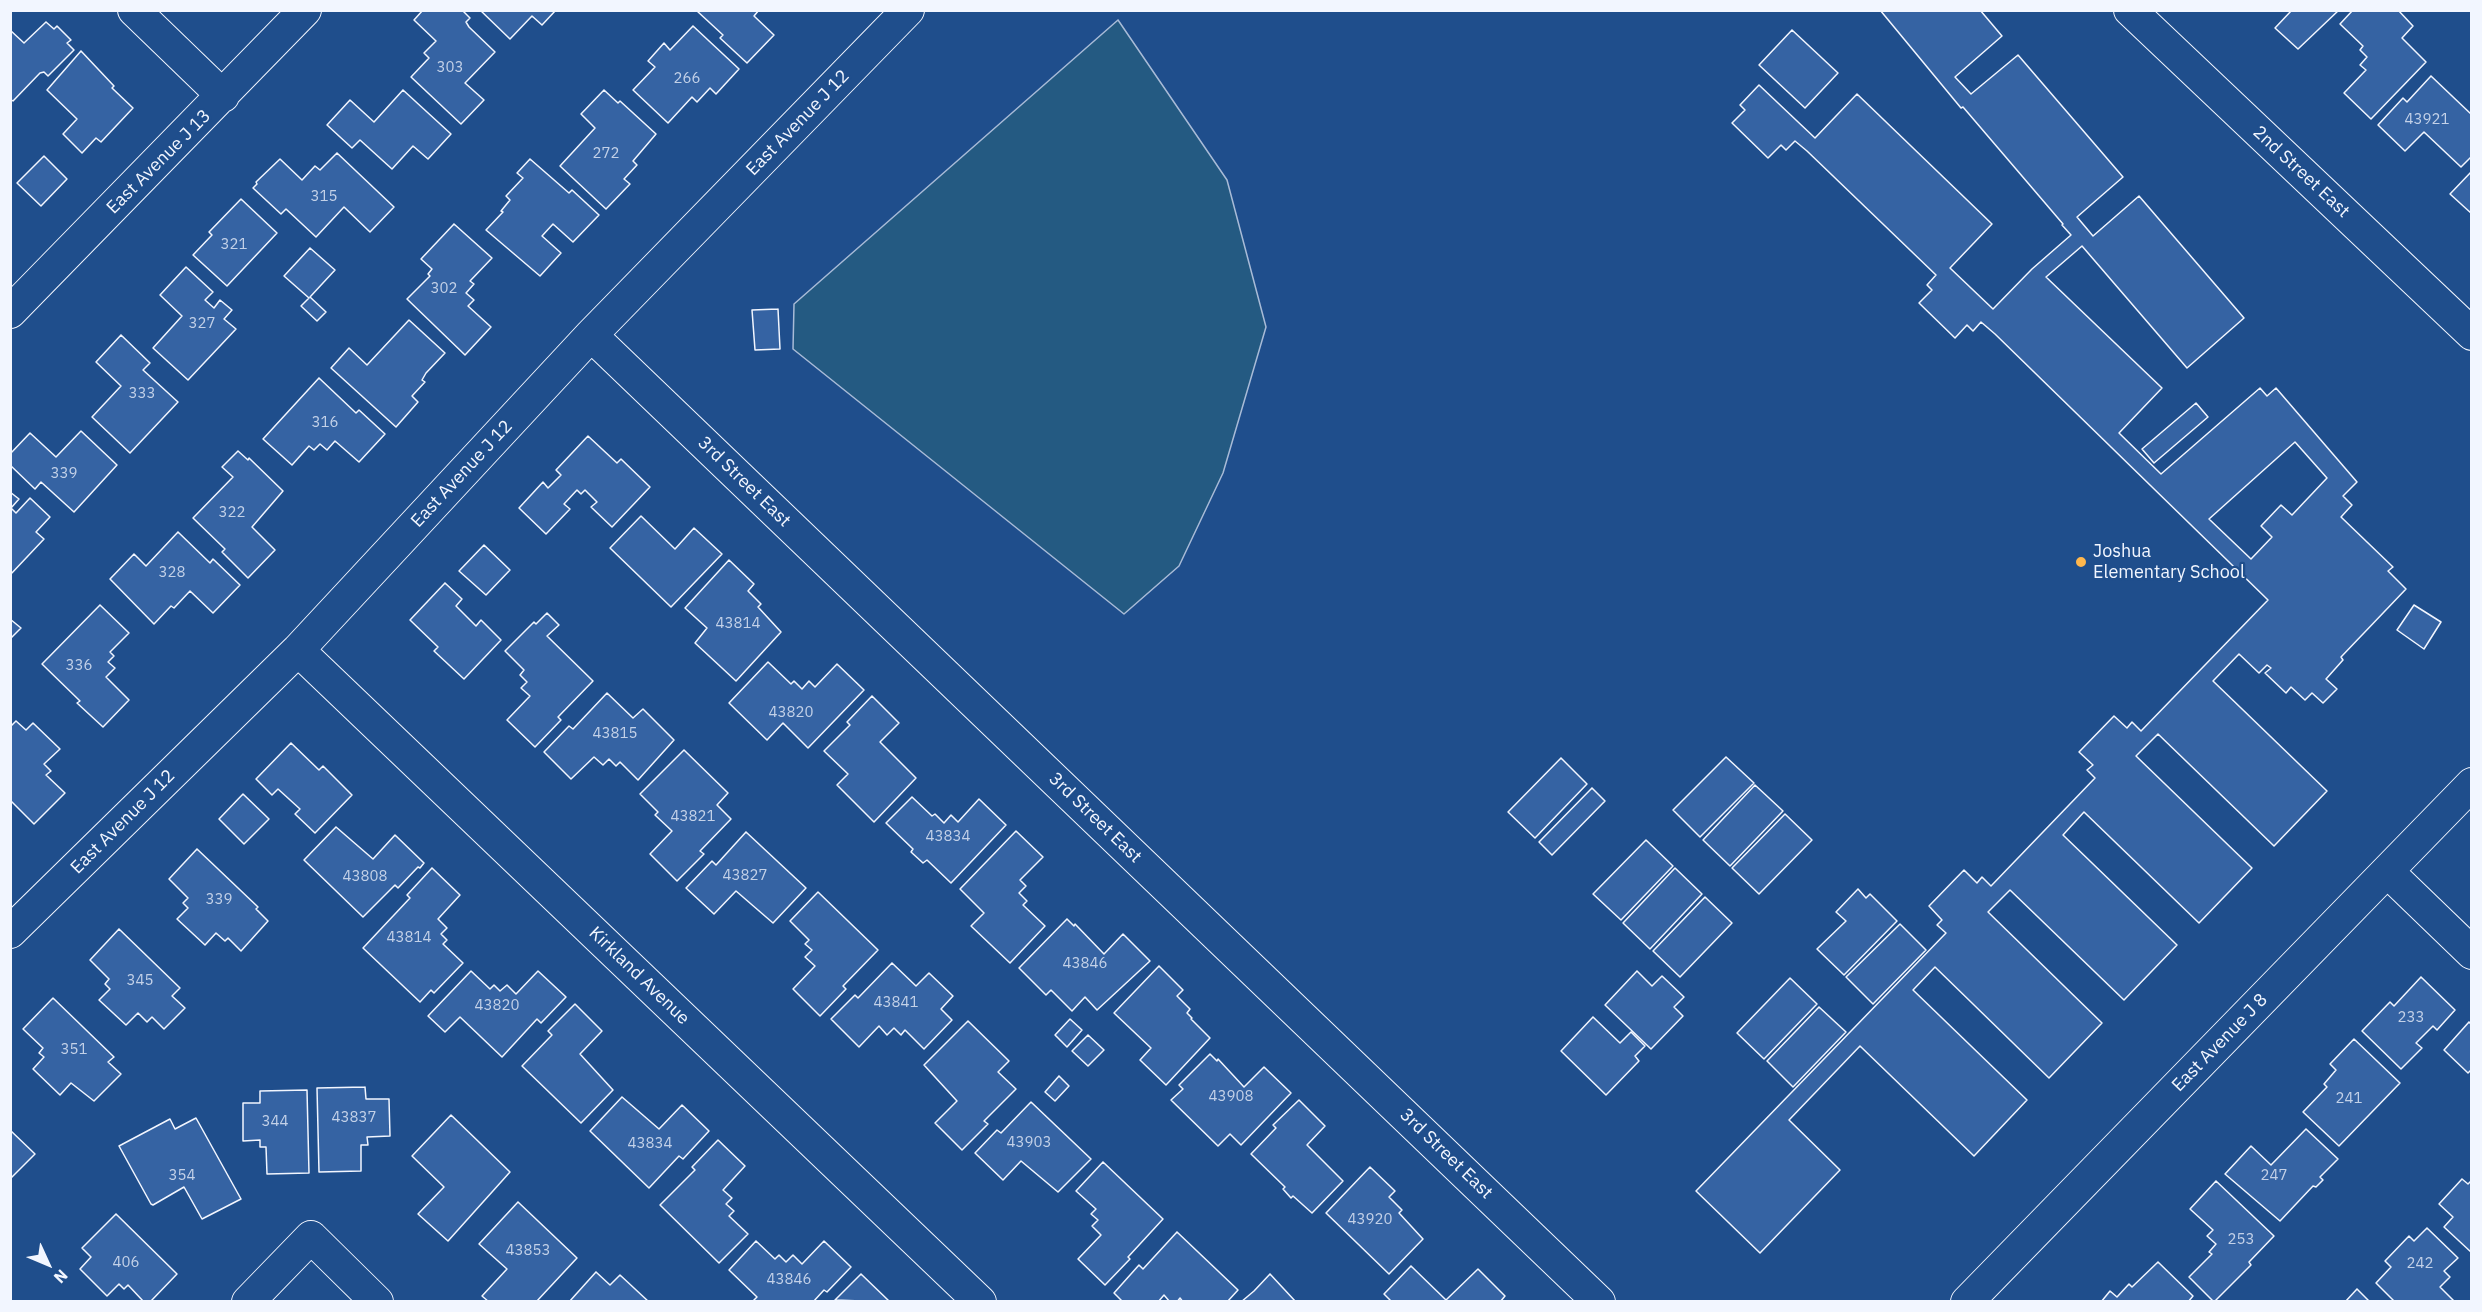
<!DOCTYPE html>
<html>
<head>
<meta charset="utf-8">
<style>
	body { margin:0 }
	#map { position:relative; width:2482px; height:1312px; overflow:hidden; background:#1f4e8c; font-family:"IBM Plex Sans",sans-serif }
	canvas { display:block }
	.frame { position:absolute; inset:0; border:12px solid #f2f6ff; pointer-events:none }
	.north { position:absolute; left:18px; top:1234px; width:60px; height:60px; -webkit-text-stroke:4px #1f4e8c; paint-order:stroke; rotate:134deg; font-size:16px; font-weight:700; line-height:24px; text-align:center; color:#f2f6ff }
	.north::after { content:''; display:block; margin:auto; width:21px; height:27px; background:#f2f6ff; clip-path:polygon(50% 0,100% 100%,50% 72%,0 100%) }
</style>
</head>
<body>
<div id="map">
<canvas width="2482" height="1312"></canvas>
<div class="frame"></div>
<div class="north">N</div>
</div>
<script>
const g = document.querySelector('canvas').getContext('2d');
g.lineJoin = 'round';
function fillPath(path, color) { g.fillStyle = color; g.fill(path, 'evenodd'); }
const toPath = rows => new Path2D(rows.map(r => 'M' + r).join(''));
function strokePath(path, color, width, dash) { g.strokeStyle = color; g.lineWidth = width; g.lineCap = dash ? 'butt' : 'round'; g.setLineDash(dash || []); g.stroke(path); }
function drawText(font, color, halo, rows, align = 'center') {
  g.font = font + ' "IBM Plex Sans",sans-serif'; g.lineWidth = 4.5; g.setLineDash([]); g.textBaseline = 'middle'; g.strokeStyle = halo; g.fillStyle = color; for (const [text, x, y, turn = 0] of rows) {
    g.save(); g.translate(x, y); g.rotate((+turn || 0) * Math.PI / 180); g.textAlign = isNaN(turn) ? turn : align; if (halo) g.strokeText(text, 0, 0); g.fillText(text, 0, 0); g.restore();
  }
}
const green = toPath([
	[1118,20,1227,180,1266,327,1223,473,1179,566,1124,614,793,349,794,304,1118,20]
]);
fillPath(green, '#245a82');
strokePath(green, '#a8bbd7', 1.5);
const building = toPath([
	[423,10,462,10,470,18,466,22,469,27,495,52,465,83,484,100,461,124,411,77,429,58,424,53,436,41,414,20,423,10],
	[480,10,556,10,542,25,532,16,510,39,480,10],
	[759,10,754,16,774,35,747,63,720,38,723,35,697,11,759,10],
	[1880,10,1980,10,2002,36,1955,77,1971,94,2018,55,2123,177,2077,217,2093,236,2139,196,2244,318,2187,368,2082,246,2046,277,2162,388,2119,433,2161,474,2260,388,2267,396,2276,388,2357,482,2343,496,2352,505,2341,517,2393,567,2388,571,2406,589,2341,657,2343,660,2326,679,2337,689,2323,703,2312,693,2305,700,2291,687,2286,693,2265,673,2271,668,2267,665,2259,673,2239,654,2213,681,2327,791,2274,846,2158,734,2136,756,2252,868,2199,923,2084,812,2063,835,2177,945,2124,1000,2010,890,1988,912,2102,1023,2049,1078,1935,967,1913,990,2027,1100,1974,1156,1860,1046,1789,1120,1840,1170,1760,1253,1696,1191,1946,933,1937,925,1942,920,1929,906,1964,870,1977,883,1982,877,1991,886,2095,778,2087,770,2093,765,2079,752,2114,716,2127,728,2132,722,2141,731,2268,600,1995,334,1981,322,1973,331,1967,325,1955,338,1919,303,1932,290,1927,285,1936,275,1807,151,1795,141,1786,150,1781,145,1768,158,1732,123,1745,110,1740,105,1759,85,1815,138,1857,94,1992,224,1950,268,1993,309,2032,269,2071,235,2062,225,2063,224,1963,107,1961,108,1880,10],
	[2295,442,2327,478,2292,515,2281,505,2261,526,2272,537,2251,559,2209,519,2295,442],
	[2292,10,2339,10,2298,49,2275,28,2292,10],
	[2353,10,2398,10,2413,26,2402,38,2426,62,2371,119,2344,93,2366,70,2360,65,2367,57,2360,50,2363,46,2340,24,2353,10],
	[46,22,54,29,57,26,71,40,67,43,74,50,48,76,44,72,40,73,13,101,10,99,10,30,24,43,46,22],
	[693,26,739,69,716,94,710,88,697,102,692,97,668,123,633,90,655,67,648,61,664,43,670,50,693,26],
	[1792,30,1838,73,1805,108,1759,65,1792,30],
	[81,51,114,86,112,88,133,108,101,142,96,138,82,153,63,134,77,119,47,90,81,51],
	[2431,76,2472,115,2472,156,2461,167,2424,132,2405,151,2378,125,2403,98,2407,102,2431,76],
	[403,90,451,134,428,159,413,146,392,169,360,140,352,148,327,125,350,100,374,122,403,90],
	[604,90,618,103,620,101,656,134,633,161,637,165,624,179,630,184,606,209,560,166,595,128,581,114,604,90],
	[337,153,394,207,370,232,344,207,316,237,286,209,281,214,253,188,257,184,256,182,280,159,302,180,315,166,320,170,337,153],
	[44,156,67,179,41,206,17,183,44,156],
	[530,159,569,193,572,190,599,215,573,242,553,224,542,236,561,253,540,276,486,230,503,212,501,211,510,200,506,196,523,178,517,173,530,159],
	[2472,171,2472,214,2450,194,2472,171],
	[241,199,277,233,227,286,193,255,212,235,209,232,241,199],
	[454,224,492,258,470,281,474,284,466,293,474,300,468,306,491,327,465,355,407,299,430,276,428,274,432,269,421,259,454,224],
	[310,248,335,270,310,297,326,312,317,321,301,306,309,298,284,276,310,248],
	[186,267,213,292,205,300,214,308,220,300,232,310,224,319,236,329,188,380,153,348,182,316,160,295,186,267],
	[778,309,780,349,755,350,752,310,778,309],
	[409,320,445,353,426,373,422,380,425,382,412,396,418,402,396,427,331,368,349,348,367,365,409,320],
	[121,335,150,363,143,370,178,402,130,453,92,417,121,386,96,362,121,335],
	[319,378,356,413,359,410,385,434,359,462,335,441,327,450,320,444,314,450,309,446,292,465,263,439,319,378],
	[2196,403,2208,417,2154,463,2142,449,2196,403],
	[81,431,117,465,74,512,41,482,35,489,10,465,10,454,30,433,56,457,81,431],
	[588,436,617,463,621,459,650,487,612,527,591,507,597,502,585,490,581,494,577,490,564,504,570,509,546,534,519,508,543,482,548,488,561,475,556,470,588,436],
	[238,451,248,460,249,458,283,491,252,527,275,550,248,578,222,552,225,549,193,518,233,477,222,467,238,451],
	[10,492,19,499,11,508,16,513,30,498,50,517,36,532,44,539,10,575,10,492],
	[641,516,675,549,694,528,722,554,671,607,610,548,641,516],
	[178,532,210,563,213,559,240,585,213,613,190,591,174,608,171,606,154,624,110,579,134,554,146,566,178,532],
	[484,545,510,570,486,595,459,571,484,545],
	[729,560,754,584,748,591,761,604,758,607,781,632,736,681,695,643,707,628,685,608,729,560],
	[445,583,462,599,456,606,476,626,481,620,501,640,464,679,434,651,438,647,410,620,445,583],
	[100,605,129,633,110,652,114,656,108,662,115,668,106,677,129,700,103,727,77,703,80,701,42,664,100,605],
	[2414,605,2441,622,2424,649,2397,630,2414,605],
	[547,613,559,625,547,636,593,681,558,717,561,720,535,747,507,720,530,696,521,688,527,682,520,675,524,670,505,651,534,622,536,624,547,613],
	[10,619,21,628,10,639,10,619],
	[768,662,791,684,794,681,802,689,809,681,815,687,837,664,864,690,808,748,783,723,767,740,729,703,768,662],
	[607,693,633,718,643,709,674,740,638,780,620,762,616,766,609,759,603,765,594,757,571,779,544,752,569,726,573,729,607,693],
	[872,696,899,723,880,742,916,778,874,822,837,785,848,774,824,751,850,725,847,722,872,696],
	[16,721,26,730,33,723,60,749,44,764,51,771,46,775,65,793,34,824,10,800,10,727,16,721],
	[291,743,319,770,323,766,352,795,315,833,295,814,300,809,278,789,272,795,256,779,291,743],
	[684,750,728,793,717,805,731,819,700,851,704,854,677,881,650,854,672,831,655,815,658,812,640,794,684,750],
	[1726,757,1754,783,1700,837,1673,810,1726,757],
	[1561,758,1587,784,1535,838,1508,812,1561,758],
	[1755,785,1783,811,1730,866,1703,840,1755,785],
	[1592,788,1605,801,1552,855,1539,842,1592,788],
	[243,794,269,819,244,844,219,819,243,794],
	[912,797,932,816,935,814,944,823,951,815,958,822,979,799,1006,825,951,883,927,860,923,863,911,852,913,849,886,823,912,797],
	[1785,814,1812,840,1759,894,1732,868,1785,814],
	[336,827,373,859,395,835,424,863,420,868,418,867,398,888,395,885,363,917,304,860,336,827],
	[1016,831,1043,857,1020,880,1026,886,1019,893,1027,901,1023,905,1045,926,1010,963,971,926,984,913,960,889,1016,831],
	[746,832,806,888,773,923,736,891,714,914,686,888,712,861,716,865,746,832],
	[1646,840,1673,866,1621,920,1593,894,1646,840],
	[197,849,258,907,256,909,268,921,241,951,228,938,225,941,216,933,205,945,177,919,188,908,183,903,188,898,169,879,197,849],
	[432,868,460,895,438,919,447,928,441,934,447,940,443,944,463,963,434,993,431,990,420,1002,363,948,410,898,407,895,432,868],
	[1675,868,1702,894,1650,949,1623,923,1675,868],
	[1858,889,1866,898,1870,894,1897,921,1844,975,1817,949,1846,921,1836,912,1858,889],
	[818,892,878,950,843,986,846,989,820,1016,793,989,815,966,805,957,812,950,805,944,809,940,790,921,818,892],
	[1705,897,1732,923,1680,977,1653,951,1705,897],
	[1067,919,1074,926,1075,924,1104,954,1123,934,1150,961,1097,1010,1085,997,1072,1011,1051,990,1046,995,1019,968,1067,919],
	[1900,924,1926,950,1873,1004,1846,977,1900,924],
	[119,929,180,988,172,996,185,1008,164,1029,152,1017,147,1022,138,1013,126,1025,99,1000,110,989,105,984,109,979,90,960,119,929],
	[892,963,916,986,929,973,953,996,941,1009,952,1020,924,1049,905,1030,901,1035,894,1028,887,1035,879,1026,859,1047,831,1019,855,995,858,998,892,963],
	[1159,966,1183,990,1177,996,1190,1009,1187,1013,1192,1018,1191,1019,1210,1038,1166,1085,1140,1060,1151,1048,1114,1013,1159,966],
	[471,971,490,989,494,985,500,991,507,985,516,994,538,971,566,997,541,1023,537,1019,502,1057,460,1017,445,1032,428,1016,471,971],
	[1637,971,1652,986,1662,976,1684,997,1674,1007,1683,1016,1651,1049,1605,1005,1637,971],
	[2421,977,2455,1010,2437,1030,2433,1026,2416,1043,2422,1048,2401,1069,2362,1031,2390,1002,2394,1006,2421,977],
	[1790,978,1817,1004,1764,1059,1737,1033,1790,978],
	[53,998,114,1057,108,1062,121,1074,94,1101,71,1083,60,1095,33,1069,44,1057,39,1053,43,1048,23,1029,53,998],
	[575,1004,602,1031,580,1054,613,1090,581,1123,522,1066,552,1035,548,1031,575,1004],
	[1819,1007,1846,1032,1793,1087,1767,1061,1819,1007],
	[1593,1017,1620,1043,1631,1032,1645,1046,1635,1056,1639,1061,1606,1095,1561,1051,1593,1017],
	[1070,1019,1082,1030,1067,1047,1055,1035,1070,1019],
	[968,1021,1009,1061,998,1072,1016,1089,984,1121,988,1124,962,1150,935,1123,957,1101,924,1065,968,1021],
	[2469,1022,2472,1025,2472,1069,2468,1073,2444,1050,2469,1022],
	[1088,1035,1104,1050,1088,1066,1072,1051,1088,1035],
	[2354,1039,2400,1083,2339,1146,2303,1112,2327,1087,2324,1084,2336,1070,2330,1064,2354,1039],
	[1210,1054,1217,1061,1218,1059,1244,1087,1264,1067,1291,1093,1241,1145,1230,1134,1218,1146,1171,1100,1183,1089,1179,1085,1210,1054],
	[1059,1076,1069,1086,1055,1101,1045,1092,1059,1076],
	[365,1087,366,1099,389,1099,390,1136,367,1137,368,1145,361,1145,361,1171,319,1172,317,1088,365,1087],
	[307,1090,309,1173,267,1174,266,1147,260,1147,260,1140,243,1141,243,1103,260,1103,260,1091,307,1090],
	[622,1097,659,1129,682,1105,709,1131,683,1159,679,1156,649,1188,590,1131,622,1097],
	[1299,1100,1325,1126,1307,1145,1343,1181,1312,1213,1293,1196,1291,1198,1283,1189,1285,1187,1251,1154,1276,1128,1273,1125,1299,1100],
	[1031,1102,1091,1159,1058,1192,1021,1161,1003,1180,975,1153,997,1130,1001,1133,1031,1102],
	[451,1115,510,1172,448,1241,418,1214,444,1187,412,1156,451,1115],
	[196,1118,241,1199,202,1219,184,1187,153,1205,151,1204,119,1146,170,1119,175,1129,196,1118],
	[2306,1129,2338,1159,2320,1177,2323,1180,2316,1187,2313,1186,2280,1221,2225,1174,2251,1146,2271,1165,2306,1129],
	[10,1130,35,1154,10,1179,10,1130],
	[718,1140,745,1166,723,1190,732,1198,726,1204,734,1211,729,1216,748,1234,719,1263,660,1205,695,1170,692,1167,718,1140],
	[1103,1162,1163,1219,1128,1257,1130,1259,1105,1285,1078,1259,1101,1235,1092,1226,1098,1220,1091,1214,1096,1209,1076,1191,1103,1162],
	[1370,1167,1395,1191,1389,1197,1402,1210,1399,1213,1423,1239,1389,1274,1326,1213,1370,1167],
	[2462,1179,2468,1184,2472,1180,2472,1253,2444,1227,2453,1217,2439,1204,2462,1179],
	[2216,1181,2274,1236,2249,1262,2251,1265,2214,1302,2189,1277,2212,1254,2209,1252,2216,1244,2207,1236,2213,1230,2190,1209,2216,1181],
	[518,1202,577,1258,536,1302,489,1302,482,1296,507,1269,479,1244,518,1202],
	[116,1214,177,1274,150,1302,144,1302,128,1285,124,1289,119,1284,107,1296,80,1269,91,1257,82,1248,116,1214],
	[2427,1228,2458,1258,2444,1271,2450,1277,2440,1287,2455,1302,2395,1302,2376,1283,2391,1267,2385,1261,2409,1236,2414,1241,2427,1228],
	[1177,1232,1238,1290,1227,1302,1183,1302,1180,1298,1177,1302,1170,1302,1164,1295,1158,1302,1123,1302,1114,1293,1139,1265,1143,1269,1177,1232],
	[756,1241,775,1259,779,1255,786,1262,793,1255,802,1264,824,1241,851,1267,827,1292,824,1290,813,1302,752,1302,757,1297,729,1270,756,1241],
	[2158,1262,2193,1296,2188,1302,2101,1302,2110,1291,2117,1297,2129,1284,2132,1287,2158,1262],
	[1411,1266,1446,1300,1478,1269,1505,1296,1500,1302,1392,1302,1384,1294,1411,1266],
	[596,1272,610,1285,620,1275,649,1302,569,1302,596,1272],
	[861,1274,889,1301,888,1302,835,1300,861,1274],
	[1270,1274,1296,1302,1241,1302,1254,1291,1270,1274],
	[2357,1289,2370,1302,2345,1302,2357,1289]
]);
fillPath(building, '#3563a3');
strokePath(building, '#f2f6ff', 1.5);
const street = toPath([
	[134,10,223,96],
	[2130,10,2472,334],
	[10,312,305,10],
	[591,335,1599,1302],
	[298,650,980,1302],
	[2388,872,2472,953],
	[10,932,298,650,591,335,908,10],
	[248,1302,311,1237,377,1302],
	[1967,1302,2472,784]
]);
strokePath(street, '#f2f6ff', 34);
strokePath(street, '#1f4e8c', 32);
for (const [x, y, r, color] of [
	[2081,562,6,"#ffb74d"]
]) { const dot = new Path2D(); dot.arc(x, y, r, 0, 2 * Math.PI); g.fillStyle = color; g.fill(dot); strokePath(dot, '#1f4e8c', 2); }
drawText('15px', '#c3d1e8', null, [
	["303",450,68],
	["266",687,79],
	["43921",2427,120],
	["272",606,154],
	["315",324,197],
	["321",234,245],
	["302",444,289],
	["327",202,324],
	["333",142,394],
	["316",325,423],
	["339",64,474],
	["322",232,513],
	["328",172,573],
	["43814",738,624],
	["336",79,666],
	["43820",791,713],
	["43815",615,734],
	["43821",693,817],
	["43834",948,837],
	["43827",745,876],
	["43808",365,877],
	["339",219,900],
	["43814",409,938],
	["43846",1085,964],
	["345",140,981],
	["43841",896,1003],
	["43820",497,1006],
	["233",2411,1018],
	["351",74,1050],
	["43908",1231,1097],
	["241",2349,1099],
	["43837",354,1118],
	["344",275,1122],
	["43903",1029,1143],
	["43834",650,1144],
	["354",182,1176],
	["247",2274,1176],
	["43920",1370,1220],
	["253",2241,1240],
	["43853",528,1251],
	["406",126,1263],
	["242",2420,1264],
	["43846",789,1280]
]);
drawText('18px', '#f2f6ff', '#1f4e8c', [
	["East Avenue J 12",798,123,-46],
	["East Avenue J 13",159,162,-45],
	["2nd Street East",2301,172,43],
	["East Avenue J 12",462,474,-47],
	["3rd Street East",744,482,44],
	["3rd Street East",1095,818,44],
	["East Avenue J 12",123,822,-45],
	["Kirkland Avenue",639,976,44],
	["East Avenue J 8",2220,1043,-46],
	["3rd Street East",1446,1154,44]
]);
drawText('18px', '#f2f6ff', '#1f4e8c', [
	["Joshua",2093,552],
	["Elementary School",2093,573]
], 'left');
</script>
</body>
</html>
